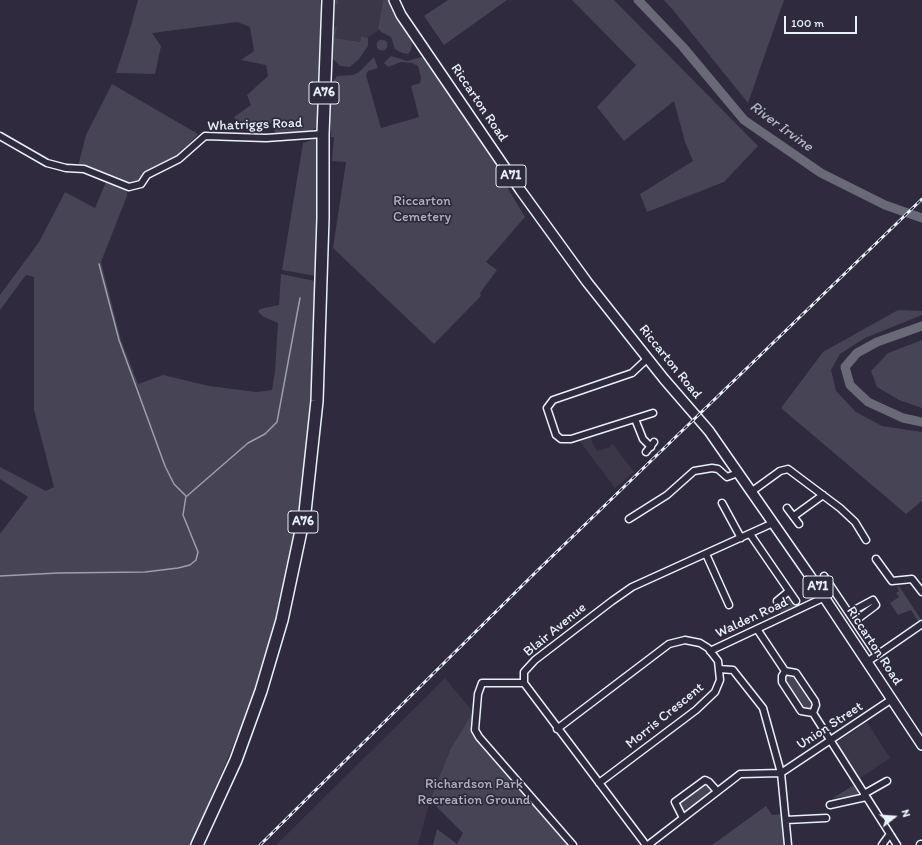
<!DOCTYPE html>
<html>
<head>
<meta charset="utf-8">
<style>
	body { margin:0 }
	#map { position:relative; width:922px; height:845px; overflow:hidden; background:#2f2a3d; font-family:Itim,sans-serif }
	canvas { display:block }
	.north { position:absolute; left:874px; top:797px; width:40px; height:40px; -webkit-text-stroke:3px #2f2a3d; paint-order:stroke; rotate:73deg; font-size:11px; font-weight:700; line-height:16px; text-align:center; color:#e8f1f8 }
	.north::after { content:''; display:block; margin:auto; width:14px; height:18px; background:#e8f1f8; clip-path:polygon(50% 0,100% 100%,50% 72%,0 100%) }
	.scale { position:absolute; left:784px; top:16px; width:73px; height:18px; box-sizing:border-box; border:2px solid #e8f1f8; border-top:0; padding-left:5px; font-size:12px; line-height:14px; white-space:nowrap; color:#e8f1f8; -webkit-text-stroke:3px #2f2a3d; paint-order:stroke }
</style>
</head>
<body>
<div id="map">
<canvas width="922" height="845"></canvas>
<div class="north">N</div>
<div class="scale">100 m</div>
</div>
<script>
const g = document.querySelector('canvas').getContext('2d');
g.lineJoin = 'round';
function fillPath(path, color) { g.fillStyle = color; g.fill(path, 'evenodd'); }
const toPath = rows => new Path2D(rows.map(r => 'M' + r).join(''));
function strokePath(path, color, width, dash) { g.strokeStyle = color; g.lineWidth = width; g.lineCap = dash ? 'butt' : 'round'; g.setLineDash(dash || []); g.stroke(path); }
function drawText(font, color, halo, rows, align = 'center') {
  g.font = font + ' Itim,sans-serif'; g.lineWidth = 3.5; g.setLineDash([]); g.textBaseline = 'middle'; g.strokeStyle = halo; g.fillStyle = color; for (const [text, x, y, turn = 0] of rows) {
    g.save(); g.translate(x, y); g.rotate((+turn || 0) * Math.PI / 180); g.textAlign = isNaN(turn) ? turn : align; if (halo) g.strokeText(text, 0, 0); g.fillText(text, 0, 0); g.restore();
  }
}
fillPath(toPath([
	[338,0,383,0,378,27,379,30,368,38,361,36,360,42,335,38,334,5,339,4],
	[590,436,595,448,598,451,610,447,612,443,634,472,615,488,578,439],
	[445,678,473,712,451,748,430,800,418,845,276,845],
	[867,722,890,758,859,779,836,743]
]), '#3b3749');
fillPath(toPath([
	[138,0,320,0,322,34,319,121,316,128,308,132,275,133,273,123,239,125,234,117,251,105,247,95,268,76,266,65,241,60,254,51,250,27,237,22,152,33,161,46,155,74,116,73,128,36],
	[333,0,338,0,339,4,334,5,333,26,337,27,335,38,360,42,361,36,368,38,368,46,359,59,350,67,340,66,332,58],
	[383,0,388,0,412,43,411,50,408,54,402,53,395,49,391,37,381,32,378,28],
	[448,0,507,0,444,45,424,16],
	[572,0,614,0,758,146,724,182,647,212,640,194,693,161,685,142,674,101,624,141,597,107,636,65],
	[664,0,784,0,748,103,673,10],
	'376.5 45a5.5 5.5 0 1 1 11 0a5.5 5.5 0 1 1-11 0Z',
	[391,56,407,61,421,57,426,61,509,178,504,182,525,217,486,262,497,270,480,293,481,296,434,344,333,248,346,162,332,161,334,137,331,137,331,124,329,123,330,85,337,76,353,75,359,72,374,57,378,68,368,71,366,75,381,128,419,117,411,86,420,83,421,77,418,66,412,63,401,62,388,67,384,63],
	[112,84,198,134,176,157,144,174,136,183,128,184,78,166,86,135],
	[315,139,319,140,320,145,315,276,282,270,303,143],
	[106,182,127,191,127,196,101,262,121,340,138,384,163,375,209,386,256,392,272,390,275,371,278,323,264,317,258,312,260,309,279,305,281,274,315,281,314,373,307,459,299,510,287,575,269,651,243,722,191,845,0,845,0,534,28,497,0,479,0,467,46,491,54,487,34,410,34,277,26,275,0,310,0,295,39,242,65,192,95,208],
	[898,310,922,311,922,315,865,338,840,354,831,370,836,391,856,412,882,426,922,432,922,501,906,514,781,408,823,352],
	[922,340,922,408,899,400,877,387,871,371,888,353],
	[899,586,922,621,919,623,911,610,898,615,890,603,899,597,896,593,899,591,897,587],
	[787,599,798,601,800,604,781,613,777,605,782,601,784,608,787,608,788,603,784,600],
	[788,673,795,674,814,704,809,711,802,710,784,683,785,675],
	[473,712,473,729,570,845,433,845,437,829,457,844,463,833,430,800,451,748],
	[706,783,713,791,713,793,685,814,683,813,679,803],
	[854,785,860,795,857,798,855,796,833,798],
	[766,806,772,815,781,814,784,845,712,845]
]), '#464455');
strokePath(toPath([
	[187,496,248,443,265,434,277,422,300,298],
	[0,576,58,573,145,572,178,568,190,565,196,560,198,552,183,515,186,496,174,484,165,466,119,340,99,264]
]), '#9c9fab', 1.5);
strokePath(toPath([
	[638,0,683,47,744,120,821,173,885,205,922,218],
	[922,326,877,342,857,353,845,367,850,385,868,402,903,418,922,422]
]), '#696978', 9);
const street = toPath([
	[0,136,47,163,66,168,84,169,129,187,141,184,147,175,179,159,205,136,266,138,323,134],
	[648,358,632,373,553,400,547,408,556,435,561,439,571,439,653,413],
	[635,419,643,439,651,447],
	[646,452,654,442],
	[751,492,780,471,788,469,840,508,855,522,866,540],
	[722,503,741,538],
	[787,508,799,524],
	[794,516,823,495],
	[629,519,667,495,694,471,712,468,718,469,727,477,738,473],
	[750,534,796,601],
	[706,554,729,605],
	[876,559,892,581,912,579,922,592],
	[824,576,877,655],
	[777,601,789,591],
	[849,613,873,600,876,605,875,606,855,621],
	[757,629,785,671,796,673,815,701,816,705,813,713,897,845],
	[710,651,825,597],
	[867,662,922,624],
	[719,669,733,670,763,708,781,773,788,845],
	[785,671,782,676,782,682,801,711,813,713],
	[524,683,482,683,478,694,475,730,479,737,573,845],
	[557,729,669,644,685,640,700,643,708,648,718,661,720,680,715,692,696,710,599,783],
	[781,773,892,699],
	[864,794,887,781],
	[830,805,866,797],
	[683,818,675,802,705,780,709,782,717,791],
	[786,820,826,818],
	[646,845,524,683,524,672,535,660,612,601,632,587,773,523],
	[648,845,740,774,781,773],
	[882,845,890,834]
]);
const secondary = toPath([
	[921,845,922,845]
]);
const primary = toPath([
	[394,0,401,15,521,191,587,282,664,379,709,431,810,576,922,745]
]);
const highway = toPath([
	[197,845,236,760,261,691,282,620,305,512,317,401,323,218,323,134,328,0]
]);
strokePath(street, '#e8f1f8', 9);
strokePath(secondary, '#e8f1f8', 11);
strokePath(primary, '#e8f1f8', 12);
strokePath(highway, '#e8f1f8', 14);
strokePath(street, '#2f2a3d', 6);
strokePath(secondary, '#2f2a3d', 8);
strokePath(primary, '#2f2a3d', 9);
strokePath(highway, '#2f2a3d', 11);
const rail = toPath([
	[260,845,538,570,922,199]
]);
strokePath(rail, '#e8f1f8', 3);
strokePath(rail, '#2f2a3d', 1.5, [4.5]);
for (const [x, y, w] of [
	[324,93,30],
	[511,176,30],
	[303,522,30],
	[818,587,30]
]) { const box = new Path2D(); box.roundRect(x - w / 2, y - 11, w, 22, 3); g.fillStyle = '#2f2a3d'; g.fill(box); strokePath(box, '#e8f1f8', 1); }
drawText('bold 13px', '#e8f1f8', null, [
	["A76",324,93],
	["A71",511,176],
	["A76",303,522],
	["A71",818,587]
]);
drawText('14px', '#e8f1f8', '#2f2a3d', [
	["Riccarton Road",479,103,56],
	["Whatriggs Road",255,125,-2],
	["Riccarton Road",670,362,51],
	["Walden Road",752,618,-25],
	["Blair Avenue",555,630,-39],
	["Riccarton Road",874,646,57],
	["Morris Crescent",665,716,-39],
	["Union Street",830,726,-33]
]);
drawText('14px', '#afb4bf', '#2f2a3d', [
	["Riccarton",422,201],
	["Cemetery",422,217],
	["Richardson Park",474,784],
	["Recreation Ground",474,800]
]);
drawText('italic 15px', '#afb4be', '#2f2a3d', [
	["River Irvine",781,127,36]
]);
</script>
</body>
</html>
